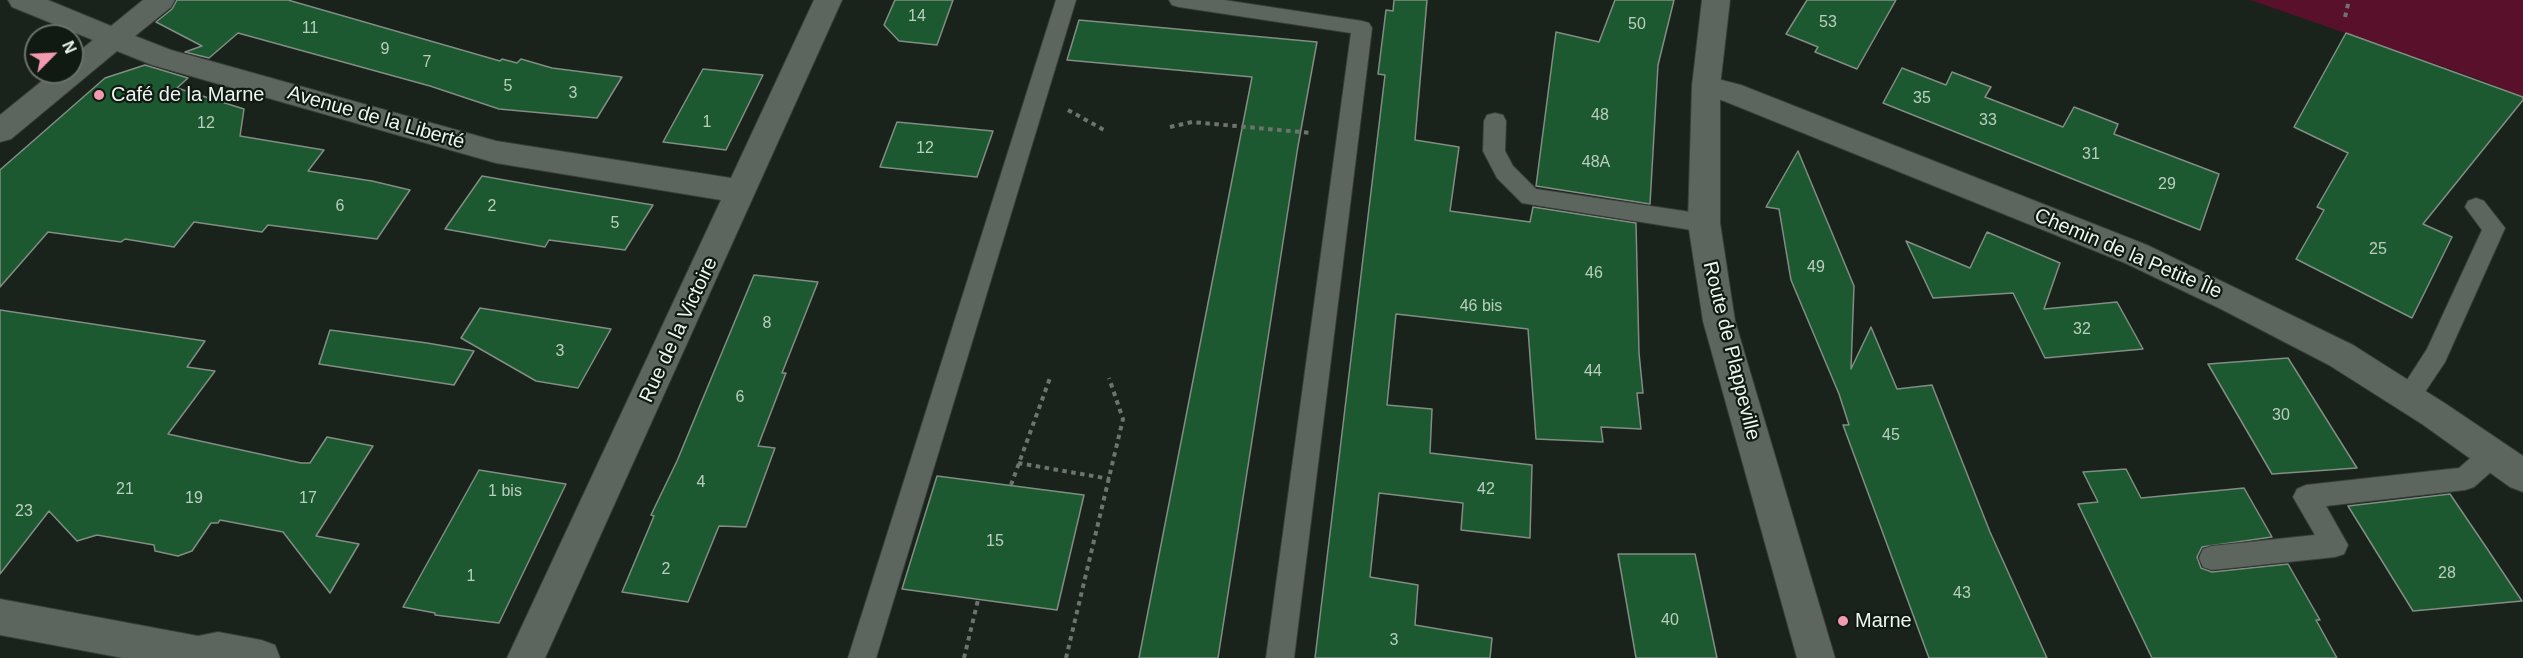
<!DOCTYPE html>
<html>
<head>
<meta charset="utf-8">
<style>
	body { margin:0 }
	#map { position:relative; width:2523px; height:658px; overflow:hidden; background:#19221b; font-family:Helvetica,sans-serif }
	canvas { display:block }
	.north { position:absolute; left:24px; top:24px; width:60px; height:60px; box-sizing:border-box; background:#101912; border:2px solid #69716b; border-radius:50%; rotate:66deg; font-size:16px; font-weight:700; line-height:24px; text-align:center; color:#eff5f0 }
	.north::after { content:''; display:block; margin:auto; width:21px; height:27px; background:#f29ab0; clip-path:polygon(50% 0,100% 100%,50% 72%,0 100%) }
</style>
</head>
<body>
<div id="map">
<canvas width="2523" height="658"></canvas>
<div class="north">N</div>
</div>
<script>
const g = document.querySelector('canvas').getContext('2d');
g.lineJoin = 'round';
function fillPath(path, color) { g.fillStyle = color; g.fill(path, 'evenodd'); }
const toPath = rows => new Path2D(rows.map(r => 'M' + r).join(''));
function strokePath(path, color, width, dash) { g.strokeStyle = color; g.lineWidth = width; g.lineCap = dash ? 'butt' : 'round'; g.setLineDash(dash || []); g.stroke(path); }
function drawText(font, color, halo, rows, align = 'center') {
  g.font = font + ' Helvetica,sans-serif'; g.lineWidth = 4.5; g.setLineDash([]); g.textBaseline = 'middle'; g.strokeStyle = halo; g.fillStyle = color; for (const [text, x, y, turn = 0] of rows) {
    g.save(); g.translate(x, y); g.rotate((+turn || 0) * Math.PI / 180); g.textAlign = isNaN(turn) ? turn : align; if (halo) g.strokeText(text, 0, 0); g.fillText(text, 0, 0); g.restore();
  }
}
fillPath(toPath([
	[2250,0,2523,0,2523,97,2481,80]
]), '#58102b');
const building = toPath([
	[177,0,288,0,500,61,502,59,517,63,521,59,552,68,622,77,597,118,499,109,430,86,238,33,209,58,185,52,202,46,156,22,172,9,177,0],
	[895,0,953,0,937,45,899,41,884,25,895,0],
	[1394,0,1427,0,1415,140,1459,147,1450,211,1530,222,1533,207,1636,223,1639,353,1643,393,1637,393,1641,429,1601,427,1603,442,1536,439,1528,329,1396,314,1387,405,1432,409,1430,453,1532,465,1530,538,1461,530,1463,503,1379,493,1370,577,1418,585,1415,625,1492,638,1490,658,1315,658,1385,75,1378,74,1386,10,1393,11,1394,0],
	[1615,0,1674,0,1658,65,1650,204,1536,186,1556,32,1599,42,1615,0],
	[1807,0,1896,0,1857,69,1815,52,1818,47,1786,34,1807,0],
	[1079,20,1317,42,1298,146,1218,658,1139,658,1252,77,1067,60,1079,20],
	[2346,33,2523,97,2523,100,2423,224,2452,237,2412,318,2296,259,2324,210,2317,207,2348,153,2294,127,2346,33],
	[145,65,188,78,177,88,244,109,240,136,324,150,308,171,372,181,410,190,377,239,268,225,262,232,194,222,174,247,125,239,121,242,48,232,0,287,0,170,105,78,145,65],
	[1902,68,1946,85,1952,72,1991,87,1985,97,2063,127,2074,107,2118,124,2114,134,2219,174,2200,230,1883,103,1902,68],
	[703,69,763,75,726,150,663,142,703,69],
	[897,122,993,131,977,177,880,167,897,122],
	[1798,151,1854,286,1851,369,1871,327,1897,389,1932,385,1990,532,2047,658,1929,658,1843,425,1849,425,1839,394,1791,280,1779,209,1766,207,1798,151],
	[482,176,538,186,653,205,625,250,549,240,545,247,445,229,482,176],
	[1987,232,2060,263,2044,309,2117,302,2143,349,2045,358,2013,293,1933,298,1906,241,1970,268,1987,232],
	[754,275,818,282,782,373,786,373,758,446,775,448,746,527,719,526,688,602,622,592,654,516,651,515,677,461,754,275],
	[480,308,611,329,578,388,536,381,461,338,480,308],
	[0,310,205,341,187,367,215,371,168,434,301,463,310,463,327,437,373,446,316,536,359,544,330,593,283,532,220,520,218,523,211,523,192,551,178,556,155,551,154,545,97,535,77,541,49,511,0,574,0,310],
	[330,330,427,343,474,351,454,385,319,364,330,330],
	[2288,358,2357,468,2272,474,2208,364,2288,358],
	[2126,469,2141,498,2244,488,2272,537,2202,547,2197,557,2201,568,2212,572,2288,564,2320,620,2316,620,2337,658,2152,658,2078,504,2098,502,2083,472,2126,469],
	[479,470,566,484,499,623,435,615,435,613,403,607,479,470],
	[937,476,1084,495,1057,610,902,589,937,476],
	[2450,494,2486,547,2522,601,2413,611,2348,506,2450,494],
	[1618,554,1695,554,1717,658,1636,658,1618,554]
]);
fillPath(building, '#1d5930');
strokePath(building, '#828d84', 1.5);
const service = toPath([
	[1056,0,1076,0,876,658,848,658,1056,0],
	[1169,0,1224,0,1362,21,1369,23,1372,28,1294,658,1266,658,1351,33,1179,7,1172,5,1169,0],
	[1495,113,1503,115,1506,121,1505,151,1513,166,1536,189,1704,214,1712,217,1715,223,1712,229,1704,232,1522,203,1497,178,1483,151,1484,121,1487,115,1495,113],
	[2476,198,2484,201,2505,228,2445,362,2417,404,2408,408,2399,404,2396,397,2427,349,2482,230,2465,207,2468,201,2476,198],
	[2492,444,2501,447,2505,455,2501,463,2474,487,2465,490,2326,506,2348,545,2344,554,2335,557,2212,570,2203,567,2199,558,2203,549,2212,546,2315,535,2293,497,2297,489,2306,485,2459,468,2483,447,2492,444]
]);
const minor = toPath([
	[8,0,48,0,111,26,143,0,175,0,171,7,135,36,171,50,496,141,731,178,814,0,842,0,545,658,507,658,721,200,496,163,152,65,117,51,11,139,0,142,0,115,53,72,72,72,72,57,93,40,12,7,8,0],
	[1706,76,1741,85,2147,245,2353,345,2446,404,2523,456,2523,492,2510,487,2422,424,2329,365,2221,309,2125,263,1724,101,1696,93,1692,86,1696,79,1706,76],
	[0,599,198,636,218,632,261,640,275,645,280,658,123,658,0,635,0,599]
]);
const tertiary = toPath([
	[1702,0,1730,0,1720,86,1720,223,1735,321,1835,658,1797,658,1703,321,1688,223,1692,86,1702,0]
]);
strokePath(service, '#383e39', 2);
strokePath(minor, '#383e39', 2);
strokePath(tertiary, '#383e39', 2);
strokePath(toPath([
	[2345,17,2349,0],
	[1068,110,1104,130],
	[1170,127,1192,122,1312,133],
	[1018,463,1110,479],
	[1011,485,1050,378],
	[964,658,978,600],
	[1066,658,1123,419,1109,378]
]), '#6c746d', 4, [4.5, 4.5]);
fillPath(service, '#5c665e');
fillPath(minor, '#5c665e');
fillPath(tertiary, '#5c665e');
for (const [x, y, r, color] of [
	[99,95,6,"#f29ab0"],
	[1843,621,6,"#f29ab0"]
]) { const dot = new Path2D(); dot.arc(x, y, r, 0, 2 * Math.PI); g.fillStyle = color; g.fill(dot); strokePath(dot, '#101912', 2); }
drawText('16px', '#bacec0', null, [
	["14",917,17],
	["53",1828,23],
	["50",1637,25],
	["11",310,29],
	["9",385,50],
	["7",427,63],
	["5",508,87],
	["3",573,94],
	["35",1922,99],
	["48",1600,116],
	["33",1988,121],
	["1",707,123],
	["12",206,124],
	["12",925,149],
	["31",2091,155],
	["48A",1596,163],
	["29",2167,185],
	["6",340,207],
	["2",492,207],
	["5",615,224],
	["25",2378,250],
	["49",1816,268],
	["46",1594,274],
	["46 bis",1481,307],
	["8",767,324],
	["32",2082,330],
	["3",560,352],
	["44",1593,372],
	["6",740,398],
	["30",2281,416],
	["45",1891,436],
	["4",701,483],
	["21",125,490],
	["42",1486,490],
	["1 bis",505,492],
	["19",194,499],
	["17",308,499],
	["23",24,512],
	["15",995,542],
	["2",666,570],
	["28",2447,574],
	["1",471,577],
	["43",1962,594],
	["40",1670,621],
	["3",1394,641]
]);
drawText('20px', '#eff5f0', '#101912', [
	["Café de la Marne",111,95],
	["Marne",1855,621]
], 'left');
drawText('20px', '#eff5f0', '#101912', [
	["Avenue de la Liberté",376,118,16],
	["Chemin de la Petite Île",2128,254,23],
	["Rue de la Victoire",679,330,-65],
	["Route de Plappeville",1731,351,76]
]);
</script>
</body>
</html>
